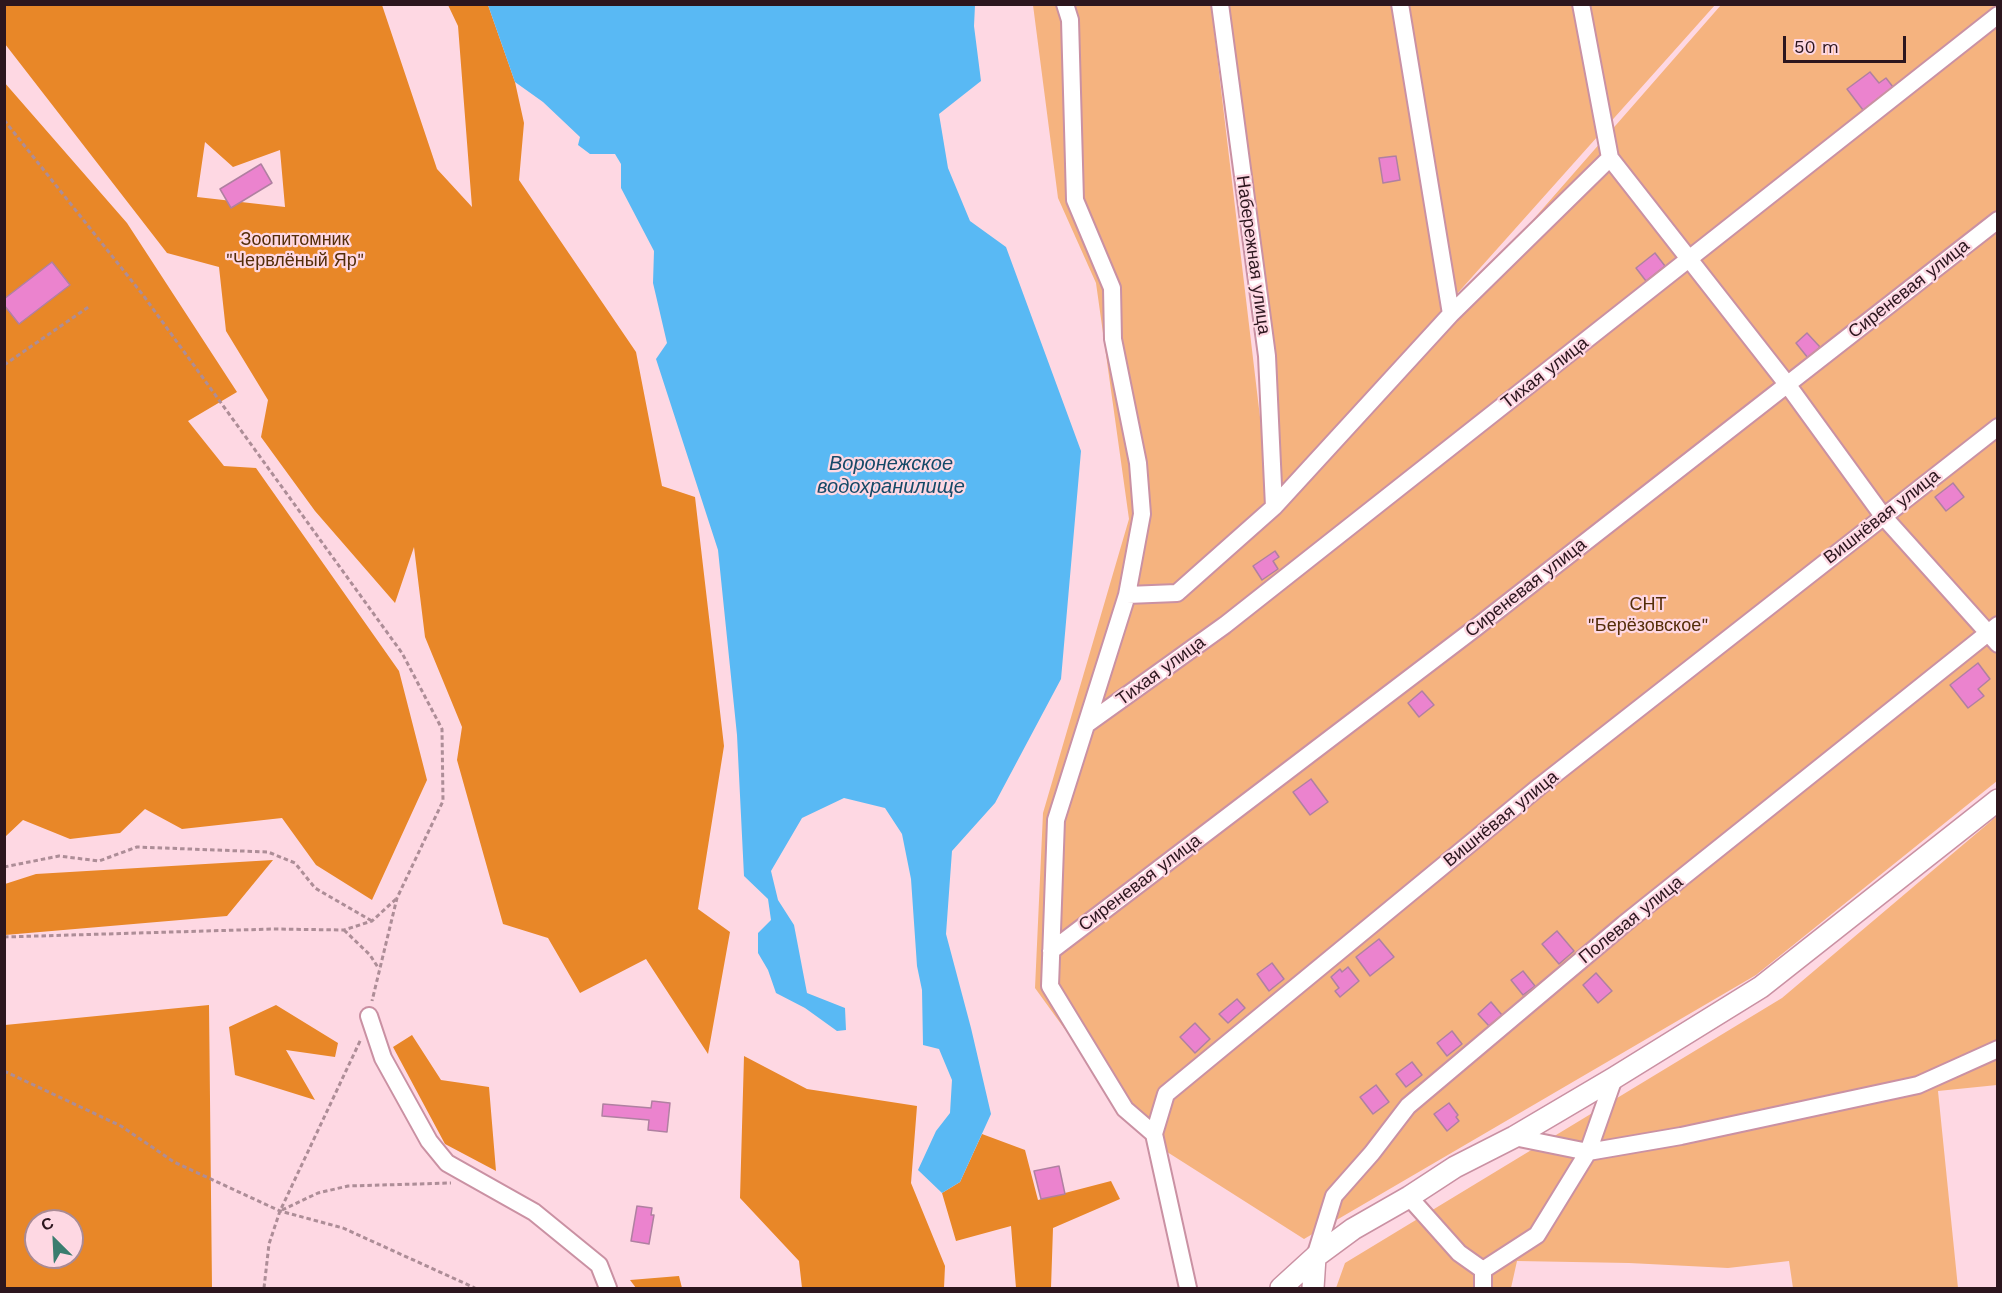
<!DOCTYPE html>
<html>
<head>
<meta charset="utf-8">
<style>
	body { margin:0 }
	#map { position:relative; width:2002px; height:1293px; overflow:hidden; background:#fed8e3; font-family:"Work Sans",sans-serif }
	canvas { display:block }
	.frame { position:absolute; inset:0; border:6px solid #2c161e; pointer-events:none }
	.north { position:absolute; left:24px; top:1209px; width:60px; height:60px; box-sizing:border-box; background:#fed8e3; border:2px solid #aa8a94; border-radius:50%; rotate:336deg; font-size:16px; font-weight:700; line-height:24px; text-align:center; color:#2c161e }
	.north::after { content:''; display:block; margin:auto; width:21px; height:27px; background:#3a7d6f; clip-path:polygon(50% 0,100% 100%,50% 72%,0 100%) }
	.scale { position:absolute; left:1783px; top:36px; width:123px; height:27px; box-sizing:border-box; border:3px solid #2c161e; border-top:0; padding-left:8px; font-size:18px; line-height:21px; white-space:nowrap; color:#2c161e; -webkit-text-stroke:4px #fed8e3; paint-order:stroke }
</style>
</head>
<body>
<div id="map">
<canvas width="2002" height="1293"></canvas>
<div class="frame"></div>
<div class="north">С</div>
<div class="scale">50 m</div>
</div>
<script>
const g = document.querySelector('canvas').getContext('2d');
g.lineJoin = 'round';
function fillPath(path, color) { g.fillStyle = color; g.fill(path, 'evenodd'); }
const toPath = rows => new Path2D(rows.map(r => 'M' + r).join(''));
function strokePath(path, color, width, dash) { g.strokeStyle = color; g.lineWidth = width; g.lineCap = dash ? 'butt' : 'round'; g.setLineDash(dash || []); g.stroke(path); }
function drawText(font, color, halo, rows, align = 'center') {
  g.font = font + ' "Work Sans",sans-serif'; g.lineWidth = 4.5; g.setLineDash([]); g.textBaseline = 'middle'; g.strokeStyle = halo; g.fillStyle = color; for (const [text, x, y, turn = 0] of rows) {
    g.save(); g.translate(x, y); g.rotate((+turn || 0) * Math.PI / 180); g.textAlign = isNaN(turn) ? turn : align; if (halo) g.strokeText(text, 0, 0); g.fillText(text, 0, 0); g.restore();
  }
}
fillPath(toPath([
	[1218,4,1715,5,1280,492],
	[1033,5,1211,5,1272,518,1721,5,1997,5,1997,781,1756,975,1304,1239,1142,1136,1035,988,1043,813,1129,519,1096,283,1058,198],
	[1997,816,1997,1085,1938,1091,1958,1288,1793,1288,1789,1261,1728,1268,1629,1263,1517,1261,1511,1288,1336,1288,1345,1263,1782,998]
]), '#f5b37f');
fillPath(toPath([
	[5,5,382,5,437,169,472,207,458,26,448,5,488,5,515,82,524,123,519,180,636,352,662,486,695,497,724,746,698,909,730,932,708,1054,646,959,580,993,548,938,503,924,457,760,462,727,425,637,414,547,395,603,315,511,261,437,268,400,226,331,219,267,167,253,5,44],
	[205,142,233,167,280,150,285,207,197,197],
	[4,82,127,223,237,392,188,421,224,466,256,468,399,671,427,780,372,900,316,865,282,818,182,829,145,809,120,833,70,839,23,820,5,837],
	[273,860,227,916,5,935,5,884,36,874],
	[209,1005,212,1288,5,1288,5,1025],
	[36,1221,72,1221,72,1257,36,1257],
	[276,1005,338,1043,335,1057,286,1050,315,1100,235,1075,229,1027],
	[412,1035,441,1080,489,1087,496,1171,445,1144,393,1047],
	[744,1056,807,1089,917,1106,911,1183,945,1266,944,1288,802,1288,799,1261,740,1198],
	[982,1134,1025,1150,1038,1200,1111,1181,1120,1199,1053,1228,1051,1288,1016,1288,1011,1226,956,1241,942,1193,960,1182],
	[679,1276,682,1288,636,1288,630,1280]
]), '#e88728');
fillPath(toPath([
	[488,5,975,5,974,26,981,81,939,114,948,168,970,221,1006,247,1081,451,1061,679,995,803,952,851,946,934,971,1028,991,1114,960,1182,942,1193,918,1170,936,1131,950,1113,952,1080,939,1049,923,1045,922,990,917,966,911,879,902,834,885,808,844,798,802,818,771,871,778,900,794,925,807,993,845,1008,846,1030,837,1031,805,1008,776,993,768,970,758,953,758,933,771,920,768,899,744,876,737,735,718,550,656,359,667,343,653,283,654,251,621,188,621,164,615,154,590,154,578,145,580,137,543,102,515,82]
]), '#59b9f4');
const building = toPath([
	[1870,72,1879,83,1886,78,1893,87,1863,110,1847,89,1870,72],
	[1396,156,1400,180,1383,183,1379,158,1396,156],
	[261,164,272,183,231,208,220,189,261,164],
	[1655,253,1665,266,1646,281,1636,268,1655,253],
	[52,262,70,285,19,324,4,305,4,299,52,262],
	[1807,333,1820,347,1808,358,1796,343,1807,333],
	[1953,483,1964,497,1946,511,1935,497,1953,483],
	[1275,551,1279,557,1273,561,1278,569,1262,580,1253,566,1275,551],
	[1978,663,1990,679,1978,689,1984,696,1968,708,1950,685,1978,663],
	[1422,691,1434,705,1419,717,1408,703,1422,691],
	[1311,779,1328,802,1310,815,1293,792,1311,779],
	[1557,931,1574,951,1559,964,1542,944,1557,931],
	[1379,939,1394,957,1370,976,1356,957,1379,939],
	[1272,963,1284,979,1269,991,1257,974,1272,963],
	[1348,967,1359,981,1340,997,1335,991,1339,988,1331,977,1340,969,1342,972,1348,967],
	[1523,971,1535,986,1523,995,1511,980,1523,971],
	[1596,973,1612,991,1598,1003,1583,985,1596,973],
	[1237,999,1245,1008,1228,1023,1219,1014,1237,999],
	[1491,1002,1502,1015,1489,1026,1478,1014,1491,1002],
	[1195,1023,1210,1039,1195,1053,1180,1037,1195,1023],
	[1452,1031,1462,1044,1447,1056,1437,1043,1452,1031],
	[1412,1062,1422,1075,1406,1087,1396,1074,1412,1062],
	[1376,1085,1389,1102,1373,1114,1360,1097,1376,1085],
	[652,1101,670,1103,667,1132,648,1130,649,1120,602,1116,603,1104,651,1108,652,1101],
	[1449,1103,1458,1115,1456,1117,1459,1121,1447,1131,1434,1114,1449,1103],
	[1059,1166,1065,1194,1041,1199,1034,1171,1059,1166],
	[637,1206,652,1208,651,1215,654,1215,649,1244,631,1241,637,1206]
]);
fillPath(building, '#eb83ce');
strokePath(building, '#b080a1', 1.5);
const minor = toPath([
	[1065,4,1070,20,1075,200,1112,288,1113,339,1138,463,1142,514,1127,595,1056,820,1050,986,1125,1109,1154,1134],
	[1220,4,1267,356,1274,507],
	[1400,4,1451,314],
	[1581,4,1610,158,1787,384,1883,516,1998,644],
	[1127,595,1177,593,1274,507,1451,314,1610,158],
	[1087,724,1225,625,1998,15],
	[1051,951,1474,629,1998,220],
	[369,1016,383,1058,429,1141,447,1163,534,1212,599,1265,608,1288],
	[1514,1137,1588,1152,1681,1136,1918,1085,1998,1049],
	[1409,1197,1459,1253,1483,1270],
	[1315,1257,1334,1196,1372,1153,1408,1106,1624,924,1998,625],
	[1188,1288,1154,1134,1166,1094,1540,786,1998,427],
	[1483,1288,1483,1270,1537,1235,1588,1152,1614,1078]
]);
const tertiary = toPath([
	[1281,1288,1315,1257,1353,1229,1409,1197,1455,1167,1514,1137,1614,1078,1761,987,1998,800],
	[1313,1288,1315,1257]
]);
strokePath(minor, '#ca91a3', 20);
strokePath(tertiary, '#ca91a3', 24);
strokePath(toPath([
	[4,120,143,295,402,653,442,729,443,801,397,898,372,1001],
	[4,365,90,306],
	[4,867,59,856,99,861,137,847,268,852,295,863,315,888,372,921],
	[344,930,370,955,379,969],
	[4,937,273,929,344,930,372,921,396,899],
	[4,1071,121,1126,174,1162,280,1211,343,1228,475,1288],
	[282,1210,318,1193,348,1186,451,1183],
	[264,1288,269,1244,280,1211,361,1039]
]), '#ad8d97', 3, [4.5, 3]);
strokePath(minor, '#fff', 16);
strokePath(tertiary, '#fff', 21);
drawText('18px', '#542d08', '#fed8e3', [
	["Зоопитомник",295,240],
	["\"Червлёный Яр\"",295,261],
	["СНТ",1648,605],
	["\"Берёзовское\"",1648,626]
]);
drawText('18px', '#2c161e', '#fed8e3', [
	["Набережная улица",1253,255,82],
	["Сиреневая улица",1909,289,-38],
	["Тихая улица",1545,373,-38],
	["Вишнёвая улица",1882,517,-38],
	["Сиреневая улица",1526,588,-38],
	["Тихая улица",1161,671,-36],
	["Вишнёвая улица",1501,819,-39],
	["Сиреневая улица",1140,883,-37],
	["Полевая улица",1631,920,-39]
]);
drawText('italic 20px', '#154967', '#fed8e3', [
	["Воронежское",891,464],
	["водохранилище",891,487]
]);
</script>
</body>
</html>
